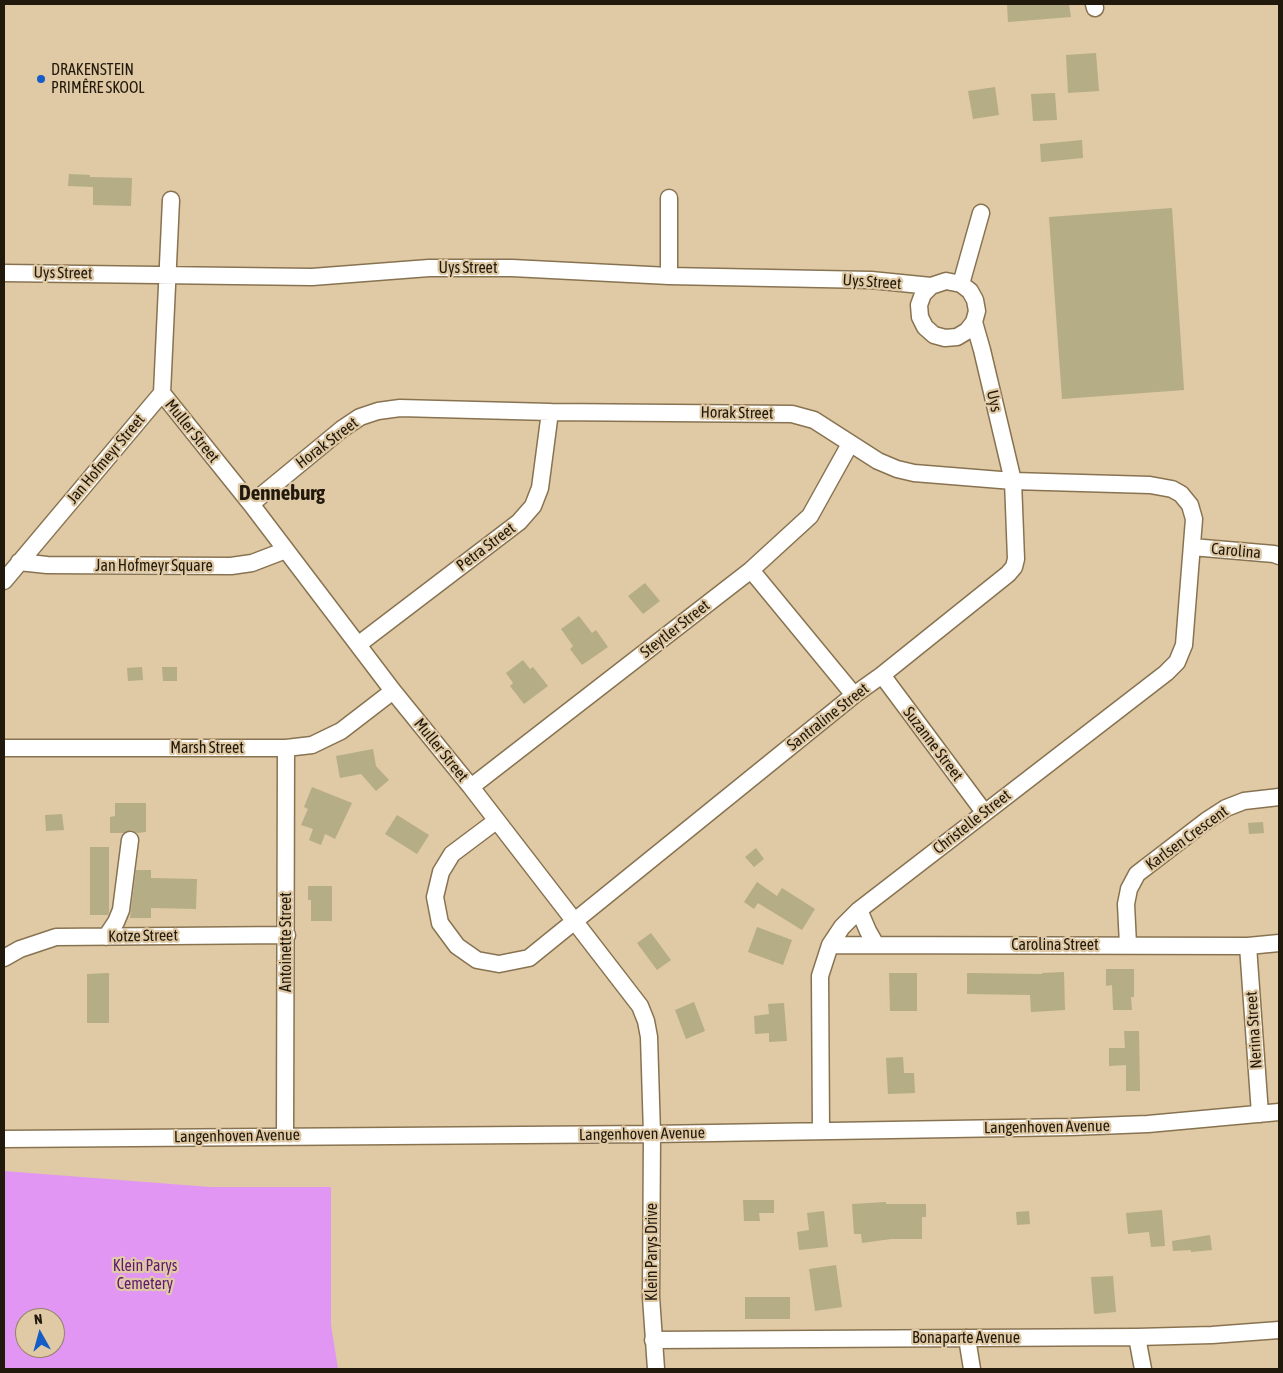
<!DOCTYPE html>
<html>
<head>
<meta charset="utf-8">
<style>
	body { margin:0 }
	#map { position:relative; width:1283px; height:1373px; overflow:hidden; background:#e0c9a5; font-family:"Asap Condensed",sans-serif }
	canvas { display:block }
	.frame { position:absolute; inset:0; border:5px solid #21190b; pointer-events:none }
	.north { position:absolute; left:15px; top:1308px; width:50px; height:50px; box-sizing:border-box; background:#e0c9a5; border:1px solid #948367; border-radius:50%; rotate:353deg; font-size:14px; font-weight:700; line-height:20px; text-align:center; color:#21190b }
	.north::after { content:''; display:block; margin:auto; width:18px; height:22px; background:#145dc7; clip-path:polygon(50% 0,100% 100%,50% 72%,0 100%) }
</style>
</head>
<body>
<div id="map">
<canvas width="1283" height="1373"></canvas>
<div class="frame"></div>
<div class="north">N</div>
</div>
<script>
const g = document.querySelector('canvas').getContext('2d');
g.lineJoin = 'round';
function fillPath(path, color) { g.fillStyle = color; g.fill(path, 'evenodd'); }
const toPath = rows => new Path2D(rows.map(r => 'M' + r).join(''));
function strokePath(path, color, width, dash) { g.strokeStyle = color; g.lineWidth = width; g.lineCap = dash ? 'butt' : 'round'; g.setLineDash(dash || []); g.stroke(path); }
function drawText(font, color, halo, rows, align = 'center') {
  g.font = font + ' "Asap Condensed",sans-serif'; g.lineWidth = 4.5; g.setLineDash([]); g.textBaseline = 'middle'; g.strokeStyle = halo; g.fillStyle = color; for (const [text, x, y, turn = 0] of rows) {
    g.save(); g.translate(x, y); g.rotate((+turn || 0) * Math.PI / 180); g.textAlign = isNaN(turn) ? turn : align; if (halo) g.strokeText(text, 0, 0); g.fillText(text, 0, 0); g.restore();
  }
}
fillPath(toPath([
	[4,1171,210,1187,331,1187,331,1325,338,1369,4,1369],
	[25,1318,55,1318,55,1348,25,1348]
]), '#e196f4');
fillPath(toPath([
	[1007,4,1069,4,1071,17,1008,22],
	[1096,53,1099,91,1068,93,1066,55],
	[995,87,999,115,973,119,968,91],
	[1055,93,1057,120,1033,121,1031,94],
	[1082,140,1083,158,1041,162,1040,144],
	[69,174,90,175,90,177,132,178,131,206,93,205,93,187,68,186],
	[1172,208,1184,390,1062,399,1049,217],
	[645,583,660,601,643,614,628,596],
	[579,616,592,633,596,630,608,647,582,665,570,649,573,646,561,629],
	[523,660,530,669,533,667,548,686,524,704,510,686,513,683,506,673],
	[142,667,143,680,128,681,127,668],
	[162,667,177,667,177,681,163,681],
	[373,749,376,766,389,780,376,791,361,774,340,778,336,756],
	[312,787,352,803,335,839,325,834,321,845,309,840,313,829,301,825,308,809,304,807],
	[115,803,146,803,146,832,137,833,131,830,124,833,110,833,110,817,115,816],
	[62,814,64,830,46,831,45,815],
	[397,815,429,835,417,854,385,834],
	[1263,822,1264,833,1249,834,1248,823],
	[90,847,109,847,109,912,108,915,90,915],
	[756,848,764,859,754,867,745,857],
	[136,870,151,870,151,878,197,879,196,909,151,908,151,918,130,918],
	[757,882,777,896,782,888,815,909,802,930,758,903,754,909,744,902],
	[308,886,332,886,332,921,311,921,311,900,308,900],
	[757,927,792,940,783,965,748,952],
	[651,933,671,960,657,970,637,943],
	[1106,969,1134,969,1134,997,1131,997,1132,1010,1113,1010,1112,985,1106,986],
	[1064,972,1065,1010,1031,1012,1030,995,967,994,967,973,1042,974,1042,973],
	[109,973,109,1023,87,1023,87,974],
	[889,973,917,973,917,1011,890,1011],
	[694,1002,705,1031,686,1039,675,1010],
	[784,1003,787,1041,769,1042,769,1033,755,1034,754,1016,769,1014,768,1004],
	[1124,1031,1139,1031,1140,1091,1126,1091,1126,1065,1109,1066,1109,1048,1125,1048],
	[903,1057,904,1073,914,1073,915,1093,888,1094,886,1058],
	[743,1200,774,1200,774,1213,759,1213,760,1221,744,1221],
	[886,1202,886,1204,926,1204,926,1217,922,1217,922,1239,891,1239,862,1243,861,1234,854,1234,852,1204],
	[1162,1210,1165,1246,1151,1247,1149,1232,1128,1234,1126,1213],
	[824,1211,828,1247,799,1250,797,1232,809,1230,807,1213],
	[1029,1211,1030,1224,1017,1225,1016,1212],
	[1210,1235,1212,1250,1191,1252,1191,1250,1173,1251,1172,1241],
	[836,1265,842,1307,815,1311,809,1269],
	[1113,1276,1116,1312,1094,1314,1091,1277],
	[745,1297,790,1297,790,1319,745,1319]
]), '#b4ad85');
const minor = toPath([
	[1094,4,1095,8],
	[4,273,312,277,429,268,512,268,669,276,871,280,931,286,946,281,961,284,970,291,975,300,977,311,974,322,967,331,957,337,945,338,934,335,925,327,920,317,919,305,923,294,931,286],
	[669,276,669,198],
	[961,284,981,213],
	[162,393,251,504,393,691,471,787,640,1006,646,1021,649,1037,652,1134,651,1297,656,1369],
	[251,504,342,429,360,417,378,411,400,408,550,412,792,414,814,420,878,461,897,469,914,473,1013,481,1150,485,1172,489,1181,494,1190,505,1194,519,1184,645,1177,662,1166,673,859,910,842,927,830,945,820,976,821,1131],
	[1192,547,1274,554,1279,556],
	[19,562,47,565,231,566,252,563,286,550],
	[751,570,854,695],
	[4,581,162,393,171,200],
	[359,644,519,522,533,506,540,488,550,412],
	[882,675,984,812],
	[4,748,286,748,312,745,341,731,393,691],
	[471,787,751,570,810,516,850,444],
	[496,821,452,854,441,872,435,897,440,923,457,946,477,960,499,964,529,958,854,695,882,675,1008,574,1014,567,1016,559,1013,481,982,350,974,322],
	[859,910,868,931,876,945],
	[106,937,116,922,121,910,130,840],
	[830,945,1248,946,1279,943],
	[1128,945,1126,904,1129,889,1137,874,1206,821,1226,808,1244,801,1279,797],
	[1248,946,1260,1114],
	[4,958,20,949,56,937,287,935],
	[285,1136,286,748],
	[4,1139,652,1134,1071,1127,1148,1124,1279,1112],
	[1137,1337,1143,1369],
	[967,1338,972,1369],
	[653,1340,1137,1337,1212,1335,1279,1330]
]);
strokePath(minor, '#887351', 19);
strokePath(minor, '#fff', 16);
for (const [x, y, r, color] of [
	[41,79,5,"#145dc7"]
]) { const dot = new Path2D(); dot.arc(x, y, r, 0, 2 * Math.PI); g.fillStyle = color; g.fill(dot); strokePath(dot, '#e0c9a5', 2); }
drawText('16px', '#21190b', '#e0c9a5', [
	["DRAKENSTEIN",51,70],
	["PRIMÊRE SKOOL",51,88]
], 'left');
drawText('16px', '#21190b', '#e0c9a5', [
	["Uys Street",468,268],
	["Uys Street",63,273,1],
	["Uys Street",872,282,4],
	["Uys",994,401,77],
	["Horak Street",737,413,1],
	["Muller Street",192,431,51],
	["Horak Street",327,443,-37],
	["Jan Hofmeyr Street",106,459,-50],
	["Petra Street",486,547,-37],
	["Carolina",1236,551,5],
	["Jan Hofmeyr Square",154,566],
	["Steytler Street",675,629,-38],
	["Santraline Street",828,717,-38],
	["Suzanne Street",933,744,53],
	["Marsh Street",207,748],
	["Muller Street",441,750,51],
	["Christelle Street",972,822,-38],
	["Karlsen Crescent",1187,838,-36],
	["Kotze Street",143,936,-1],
	["Antoinette Street",286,942,-90],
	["Carolina Street",1055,945],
	["Nerina Street",1254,1030,-94],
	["Langenhoven Avenue",1047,1127,-1],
	["Langenhoven Avenue",642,1134,-1],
	["Langenhoven Avenue",237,1136,-1],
	["Klein Parys Drive",652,1252,-90],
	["Bonaparte Avenue",966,1338]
]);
drawText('16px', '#601970', '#e0c9a5', [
	["Klein Parys",145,1266],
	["Cemetery",145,1284]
]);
drawText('bold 21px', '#21190b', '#e0c9a5', [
	["Denneburg",282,493]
]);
</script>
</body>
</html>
